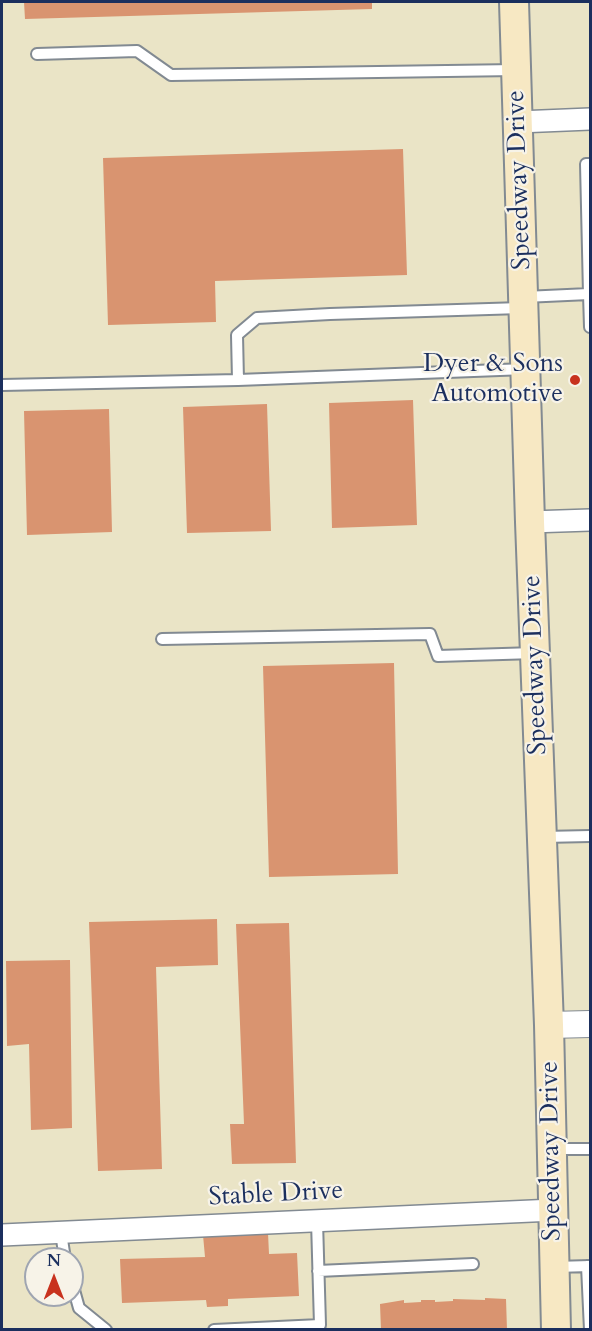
<!DOCTYPE html>
<html>
<head>
<meta charset="utf-8">
<style>
	body { margin:0 }
	#map { position:relative; width:592px; height:1331px; overflow:hidden; background:#eae4c6; font-family:Cardo,serif }
	canvas { display:block }
	.frame { position:absolute; inset:0; border:3px solid #1b2f5e; pointer-events:none }
	.north { position:absolute; left:24px; top:1247px; width:60px; height:60px; box-sizing:border-box; background:#f7f3e8; border:2px solid #9fa5b1; border-radius:50%; rotate:0deg; font-size:16px; font-weight:700; line-height:24px; text-align:center; color:#1b2f5e }
	.north::after { content:''; display:block; margin:auto; width:21px; height:27px; background:#c8321e; clip-path:polygon(50% 0,100% 100%,50% 72%,0 100%) }
</style>
</head>
<body>
<div id="map">
<canvas width="592" height="1331"></canvas>
<div class="frame"></div>
<div class="north">N</div>
</div>
<script>
const g = document.querySelector('canvas').getContext('2d');
g.lineJoin = 'round';
function fillPath(path, color) { g.fillStyle = color; g.fill(path, 'evenodd'); }
const toPath = rows => new Path2D(rows.map(r => 'M' + r).join(''));
function strokePath(path, color, width, dash) { g.strokeStyle = color; g.lineWidth = width; g.lineCap = dash ? 'butt' : 'round'; g.setLineDash(dash || []); g.stroke(path); }
function drawText(font, color, halo, rows, align = 'center') {
  g.font = font + ' Cardo,serif'; g.lineWidth = 4.5; g.setLineDash([]); g.textBaseline = 'middle'; g.strokeStyle = halo; g.fillStyle = color; for (const [text, x, y, turn = 0] of rows) {
    g.save(); g.translate(x, y); g.rotate((+turn || 0) * Math.PI / 180); g.textAlign = isNaN(turn) ? turn : align; if (halo) g.strokeText(text, 0, 0); g.fillText(text, 0, 0); g.restore();
  }
}
fillPath(toPath([
	[24,2,372,2,372,9,25,19],
	[403,149,407,275,215,281,216,322,108,325,103,158],
	[413,400,417,525,332,528,329,403],
	[267,404,271,531,187,533,183,407],
	[109,409,112,532,27,535,24,411],
	[394,663,398,874,269,877,263,666],
	[217,919,218,965,156,967,162,1169,98,1171,89,922],
	[289,923,296,1163,232,1164,230,1124,244,1124,236,924],
	[70,960,72,1128,31,1130,29,1044,7,1046,6,961],
	[268,1233,269,1254,297,1253,299,1296,228,1299,228,1306,207,1307,206,1300,122,1303,120,1259,205,1257,203,1235],
	[485,1298,506,1299,507,1330,381,1330,380,1304,404,1300,404,1303,421,1302,421,1300,435,1300,435,1302,453,1301,453,1299,485,1300]
]), '#d99470');
const service = toPath([
	[37,54,137,51,171,75,516,70],
	[589,294,590,327],
	[524,297,589,294,586,164,590,164],
	[238,380,237,335,257,318,330,314,521,308],
	[2,385,238,380,526,369],
	[162,639,430,634,438,656,535,653],
	[543,837,590,836],
	[552,1149,590,1149],
	[61,1233,65,1259],
	[587,1266,590,1330],
	[555,1267,590,1266],
	[318,1271,473,1264],
	[72,1283,79,1308,106,1330],
	[214,1330,320,1325,317,1221]
]);
const minor = toPath([
	[518,122,590,119],
	[530,522,590,520],
	[2,1235,554,1210]
]);
const tertiary = toPath([
	[549,1025,590,1024]
]);
const secondary = toPath([
	[514,2,530,522,549,1025,556,1330]
]);
strokePath(service, '#828a92', 14);
strokePath(minor, '#828a92', 24);
strokePath(tertiary, '#828a92', 28);
strokePath(secondary, '#828a92', 32);
strokePath(service, '#fff', 10);
strokePath(minor, '#fff', 21);
strokePath(tertiary, '#fff', 26);
strokePath(secondary, '#f7e8c3', 28);
for (const [x, y, r, color] of [
	[575,380,6,"#c8321e"]
]) { const dot = new Path2D(); dot.arc(x, y, r, 0, 2 * Math.PI); g.fillStyle = color; g.fill(dot); strokePath(dot, '#f7f3e8', 2); }
drawText('26px', '#1b2f5e', '#f7f3e8', [
	["Speedway Drive",520,180,-92],
	["Speedway Drive",536,665,-92],
	["Speedway Drive",552,1151,-91],
	["Stable Drive",276,1195,-3]
]);
drawText('26px', '#1b2f5e', '#f7f3e8', [
	["Dyer & Sons",563,365],
	["Automotive",563,395]
], 'right');
</script>
</body>
</html>
